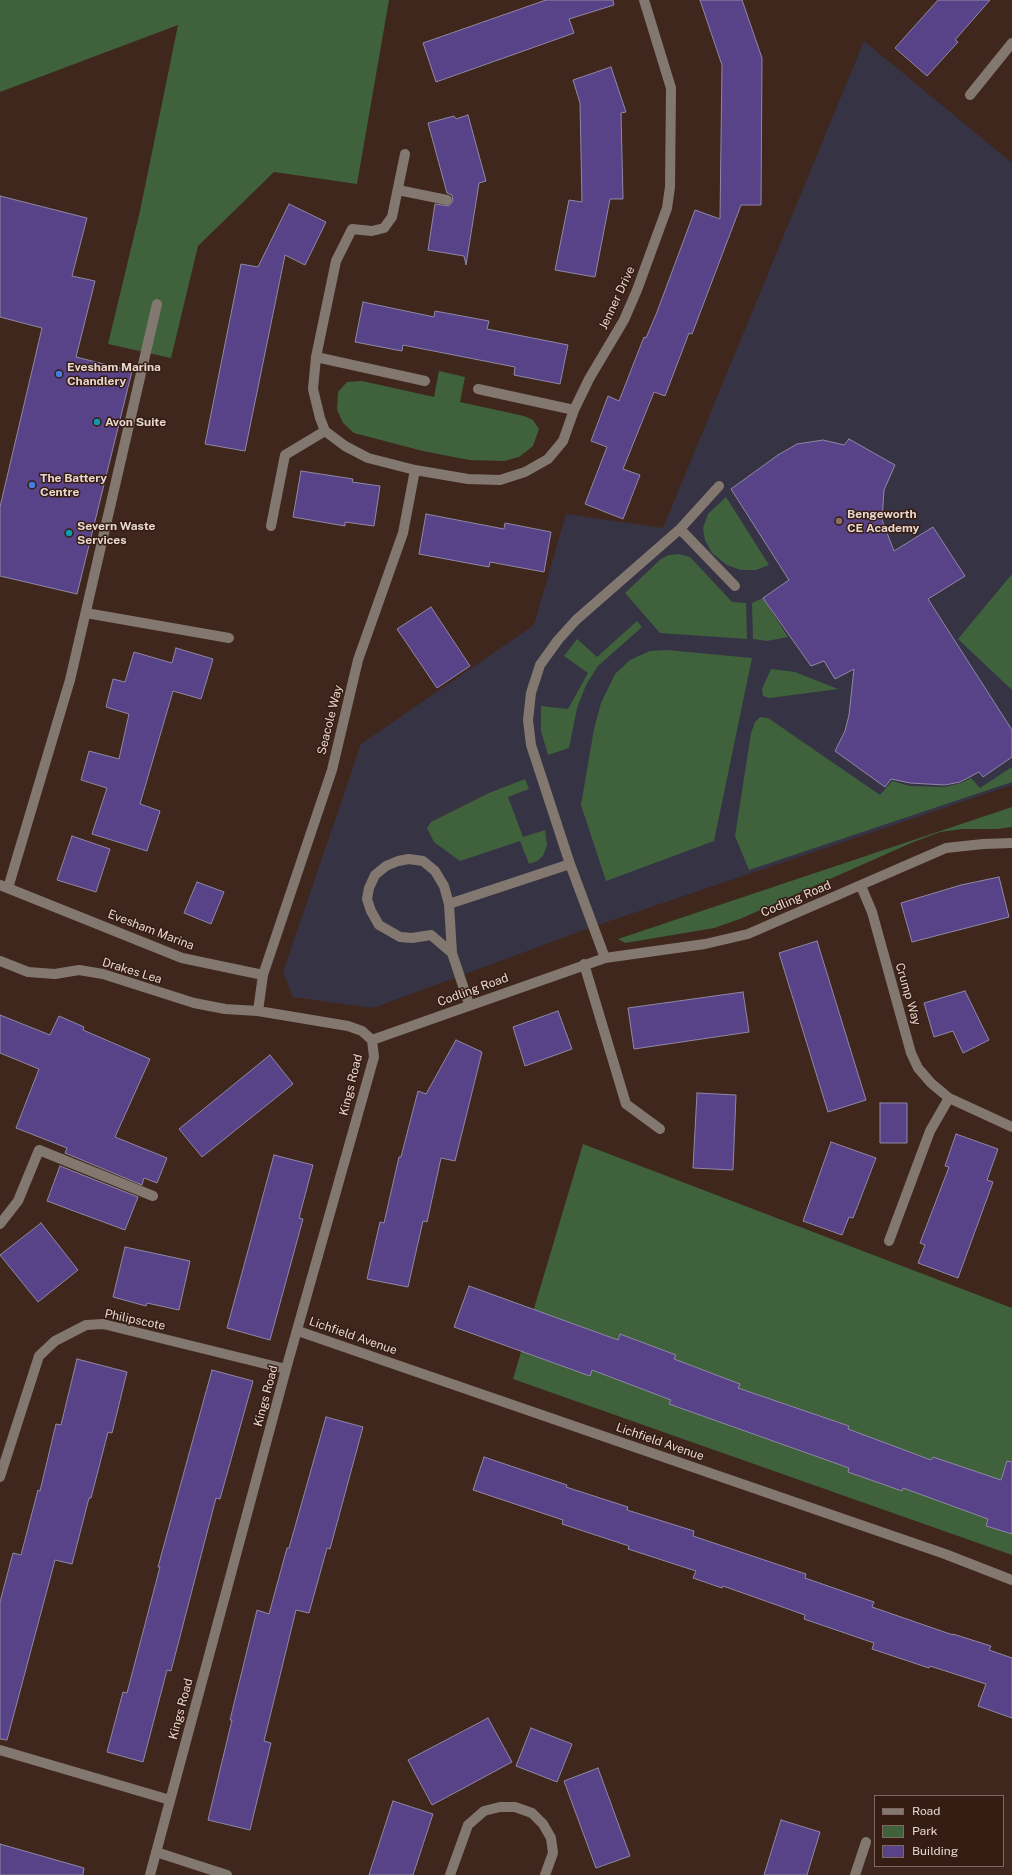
<!DOCTYPE html>
<html>
<head>
<meta charset="utf-8">
<style>
	body { margin:0 }
	#map { position:relative; width:1012px; height:1875px; overflow:hidden; background:#40271d; font-family:"Public Sans",sans-serif }
	canvas { display:block }
	.legend { position:absolute; left:874px; top:1795px; width:130px; height:72px; box-sizing:border-box; background:#351d13; border:1px solid #7d675f; margin:0; padding:5px 7px; list-style:none; font-size:12px; color:#e8d7d0 }
	.legend li { display:flex; align-items:center; gap:8px; height:20px }
	.legend b { width:20px; border:1px solid #7d675f }
</style>
</head>
<body>
<div id="map">
<canvas width="1012" height="1875"></canvas>
<ul class="legend">
<li><b style="height:5px;background:#83786f"></b>Road</li>
<li><b style="height:11px;background:#3f623d"></b>Park</li>
<li><b style="height:11px;background:#584288"></b>Building</li>
</ul>
</div>
<script>
const g = document.querySelector('canvas').getContext('2d');
g.lineJoin = 'round';
function fillPath(path, color) { g.fillStyle = color; g.fill(path, 'evenodd'); }
const toPath = rows => new Path2D(rows.map(r => 'M' + r).join(''));
function strokePath(path, color, width, dash) { g.strokeStyle = color; g.lineWidth = width; g.lineCap = dash ? 'butt' : 'round'; g.setLineDash(dash || []); g.stroke(path); }
function drawText(font, color, halo, rows, align = 'center') {
  g.font = font + ' "Public Sans",sans-serif'; g.lineWidth = 3; g.setLineDash([]); g.textBaseline = 'middle'; g.strokeStyle = halo; g.fillStyle = color; for (const [text, x, y, turn = 0] of rows) {
    g.save(); g.translate(x, y); g.rotate((+turn || 0) * Math.PI / 180); g.textAlign = isNaN(turn) ? turn : align; if (halo) g.strokeText(text, 0, 0); g.fillText(text, 0, 0); g.restore();
  }
}
fillPath(toPath([
	[864,41,1012,163,1012,785,592,927,373,1008,293,997,283,972,361,744,534,625,566,514,663,528]
]), '#363344');
fillPath(toPath([
	[0,0,389,0,357,184,274,172,198,246,171,358,108,344,140,211,178,25,0,92],
	[439,371,465,377,460,402,524,416,533,420,539,429,533,446,519,457,504,461,469,460,423,451,354,433,343,423,337,410,338,392,347,382,362,381,434,397],
	[726,497,769,565,756,570,741,570,727,565,712,553,705,540,703,528,708,514],
	[679,554,690,557,732,602,746,603,747,639,660,633,625,593,661,559,669,555],
	[1012,574,1012,690,958,639],
	[763,598,788,637,767,641,753,639,752,603],
	[637,621,642,627,598,666,586,685,577,708,569,748,548,755,541,731,541,706,568,709,588,673,564,656,577,639,597,657],
	[667,650,752,658,714,841,606,881,581,805,594,729,601,703,615,674,630,660,650,651],
	[771,669,795,672,838,689,770,698,763,696,762,689],
	[760,717,768,718,880,795,892,781,910,786,945,787,961,783,971,778,980,788,1012,767,1012,782,749,870,735,836,751,733,755,722],
	[525,779,529,789,508,797,523,837,545,830,547,845,543,856,537,861,529,864,520,841,460,861,434,842,427,828,431,822,489,793],
	[1012,807,1012,827,997,829,962,829,940,832,911,843,740,919,714,928,643,940,625,943,618,939],
	[583,1144,1012,1308,1012,1555,513,1379]
]), '#3f623d');
const building = toPath([
	[546,0,613,0,614,5,569,19,574,33,436,82,423,43,546,0],
	[700,0,742,0,762,58,761,205,741,205,692,334,689,333,665,396,654,392,623,469,640,475,623,519,585,504,607,447,591,441,608,396,619,401,644,337,646,338,657,312,695,210,720,219,722,65,700,0],
	[938,0,990,0,955,40,958,42,927,76,895,48,938,0],
	[611,67,626,112,621,113,623,199,610,199,595,277,555,270,569,200,582,202,580,103,573,80,611,67],
	[468,115,486,181,479,183,466,265,464,256,428,250,435,204,449,206,453,201,452,195,447,193,428,123,454,116,456,119,468,115],
	[0,196,87,218,72,276,95,281,76,357,132,371,77,594,0,576,0,507,42,328,0,317,0,196],
	[289,204,326,222,305,265,285,255,245,451,205,444,241,264,258,267,289,204],
	[363,302,434,317,435,311,489,321,487,329,568,345,560,384,514,375,515,367,403,345,402,351,355,342,363,302],
	[849,439,895,465,884,490,882,520,894,551,933,527,965,576,928,599,1012,730,1012,757,983,777,979,772,960,782,945,785,910,783,891,779,885,787,835,751,845,731,849,715,854,669,835,679,824,661,811,666,763,598,789,580,731,489,778,455,797,444,823,440,844,445,849,439],
	[301,471,353,479,352,482,380,486,374,526,345,522,345,526,293,517,301,471],
	[426,514,504,529,505,523,551,532,544,572,490,562,489,567,419,554,426,514],
	[431,607,470,666,437,688,397,629,431,607],
	[176,648,213,659,201,699,173,691,140,804,160,811,147,851,92,834,107,788,81,780,89,751,119,759,129,714,106,707,113,679,125,682,134,652,172,663,176,648],
	[72,836,110,849,96,892,57,880,72,836],
	[999,877,1009,917,912,942,901,903,961,885,999,877],
	[197,882,224,892,211,924,184,913,197,882],
	[817,941,866,1100,828,1112,779,953,817,941],
	[965,991,989,1040,963,1053,953,1031,934,1037,924,1003,965,991],
	[743,992,749,1032,634,1049,628,1008,743,992],
	[558,1011,572,1049,525,1066,513,1027,558,1011],
	[0,1015,50,1035,59,1016,84,1027,83,1030,150,1059,115,1137,167,1158,157,1183,144,1178,142,1185,65,1153,67,1148,16,1128,39,1069,0,1053,0,1015],
	[456,1040,482,1052,455,1161,441,1158,427,1222,423,1221,408,1287,367,1279,380,1222,384,1223,399,1157,401,1157,418,1091,426,1094,456,1040],
	[270,1055,293,1084,202,1157,179,1129,270,1055],
	[697,1093,736,1095,733,1170,693,1168,697,1093],
	[880,1103,907,1103,907,1143,880,1143,880,1103],
	[956,1134,998,1149,987,1180,993,1182,958,1278,918,1263,925,1245,920,1243,949,1167,945,1166,956,1134],
	[831,1142,876,1158,853,1218,849,1217,842,1235,803,1221,831,1142],
	[274,1155,313,1165,299,1218,303,1219,270,1340,227,1328,274,1155],
	[60,1166,138,1197,125,1230,47,1201,60,1166],
	[41,1223,78,1270,38,1302,0,1255,41,1223],
	[125,1247,190,1261,179,1310,147,1303,146,1306,113,1297,125,1247],
	[469,1286,618,1340,620,1334,676,1355,674,1359,740,1384,738,1388,849,1426,848,1429,931,1460,933,1457,1001,1480,1007,1461,1012,1462,1012,1534,986,1526,988,1519,903,1488,902,1491,848,1472,849,1468,669,1404,671,1400,592,1370,590,1376,454,1327,469,1286],
	[77,1359,127,1372,112,1433,108,1432,91,1498,89,1498,72,1564,55,1560,7,1740,0,1739,0,1602,13,1553,21,1555,38,1490,40,1491,56,1424,61,1425,77,1359],
	[212,1370,253,1381,220,1499,216,1498,171,1671,167,1670,143,1762,107,1752,123,1692,127,1693,160,1567,158,1567,212,1370],
	[326,1417,363,1427,330,1549,327,1548,309,1613,296,1610,264,1741,271,1743,250,1830,208,1820,232,1720,230,1720,257,1610,269,1614,287,1548,289,1548,326,1417],
	[484,1457,567,1485,566,1487,628,1507,627,1510,694,1531,693,1536,806,1574,805,1578,874,1602,872,1607,953,1635,953,1634,991,1646,989,1650,1012,1658,1012,1718,978,1706,986,1684,930,1666,929,1668,872,1649,874,1643,804,1619,805,1615,723,1586,722,1588,693,1578,696,1571,628,1549,629,1546,562,1524,563,1520,473,1490,484,1457],
	[488,1718,512,1762,432,1805,408,1760,488,1718],
	[531,1728,572,1744,557,1782,516,1766,531,1728],
	[598,1768,630,1856,596,1868,564,1781,598,1768],
	[393,1801,433,1814,413,1875,369,1875,393,1801],
	[781,1820,820,1832,807,1875,764,1875,781,1820],
	[0,1844,84,1868,83,1875,0,1875,0,1844]
]);
fillPath(building, '#584288');
strokePath(building, '#8f88a5', 1);
strokePath(toPath([
	[970,95,1012,43],
	[405,154,392,217,384,228,372,231,352,229,336,261,316,357,313,389,320,418,325,431,345,446,368,458,415,470,468,479,500,480,525,472,548,459,563,441,574,410,589,379,624,320,637,290,667,208,670,187,671,88,644,0],
	[398,190,447,200],
	[316,357,425,381],
	[478,389,574,410],
	[271,526,285,455,325,431],
	[680,529,735,586],
	[86,613,229,638],
	[570,864,605,958],
	[0,885,182,958,263,975],
	[861,886,872,912,911,1053,918,1068,931,1083,949,1098,1012,1127],
	[8,888,70,680,157,304],
	[449,904,570,864,531,745,528,720,531,693,540,665,558,640,576,620,680,529,719,486],
	[452,953,449,904,444,886,435,871,423,861,409,859,398,861,386,866,375,875,369,888,367,899,371,911,379,925,400,937,412,938,431,935,452,953,469,1004],
	[0,961,28,972,55,974,79,970,103,974,194,1003,225,1009,258,1011,348,1026,362,1031,372,1040,374,1057,286,1369,150,1875],
	[584,964,626,1104,660,1129],
	[258,1011,263,975,332,770,358,660,403,533,415,470],
	[372,1040,605,958,705,944,748,934,946,848,983,844,1012,843],
	[0,1224,18,1201,39,1150,153,1196],
	[889,1241,930,1131,949,1098],
	[298,1331,945,1554,1012,1580],
	[0,1477,39,1356,55,1341,86,1325,103,1324,286,1369],
	[0,1750,170,1800],
	[156,1852,227,1875],
	[450,1875,468,1825,484,1811,500,1807,515,1807,532,1813,543,1824,551,1838,553,1853,545,1875],
	[855,1875,866,1842]
]), '#83786f', 10);
for (const [x, y, r, color] of [
	[59,374,4,"#3f7fe0"],
	[97,422,4,"#0f9aa8"],
	[32,485,4,"#3f7fe0"],
	[839,521,4,"#8d6e63"],
	[69,533,4,"#0f9aa8"]
]) { const dot = new Path2D(); dot.arc(x, y, r, 0, 2 * Math.PI); g.fillStyle = color; g.fill(dot); strokePath(dot, '#351d13', 1.5); }
drawText('12px', '#e8d7d0', '#351d13', [
	["Jenner Drive",617,298,-65],
	["Seacole Way",330,720,-76],
	["Codling Road",796,899,-23],
	["Evesham Marina",151,930,21],
	["Drakes Lea",132,971,17],
	["Codling Road",473,990,-20],
	["Crump Way",908,994,74],
	["Kings Road",351,1085,-76],
	["Philipscote",135,1320,12],
	["Lichfield Avenue",353,1336,19],
	["Kings Road",266,1396,-75],
	["Lichfield Avenue",660,1442,19],
	["Kings Road",181,1709,-75]
]);
drawText('bold 12px', '#e8d7d0', '#351d13', [
	["Evesham Marina",67,367],
	["Chandlery",67,381],
	["Avon Suite",105,422],
	["The Battery",40,478],
	["Centre",40,492],
	["Bengeworth",847,514],
	["CE Academy",847,528],
	["Severn Waste",77,526],
	["Services",77,540]
], 'left');
</script>
</body>
</html>
